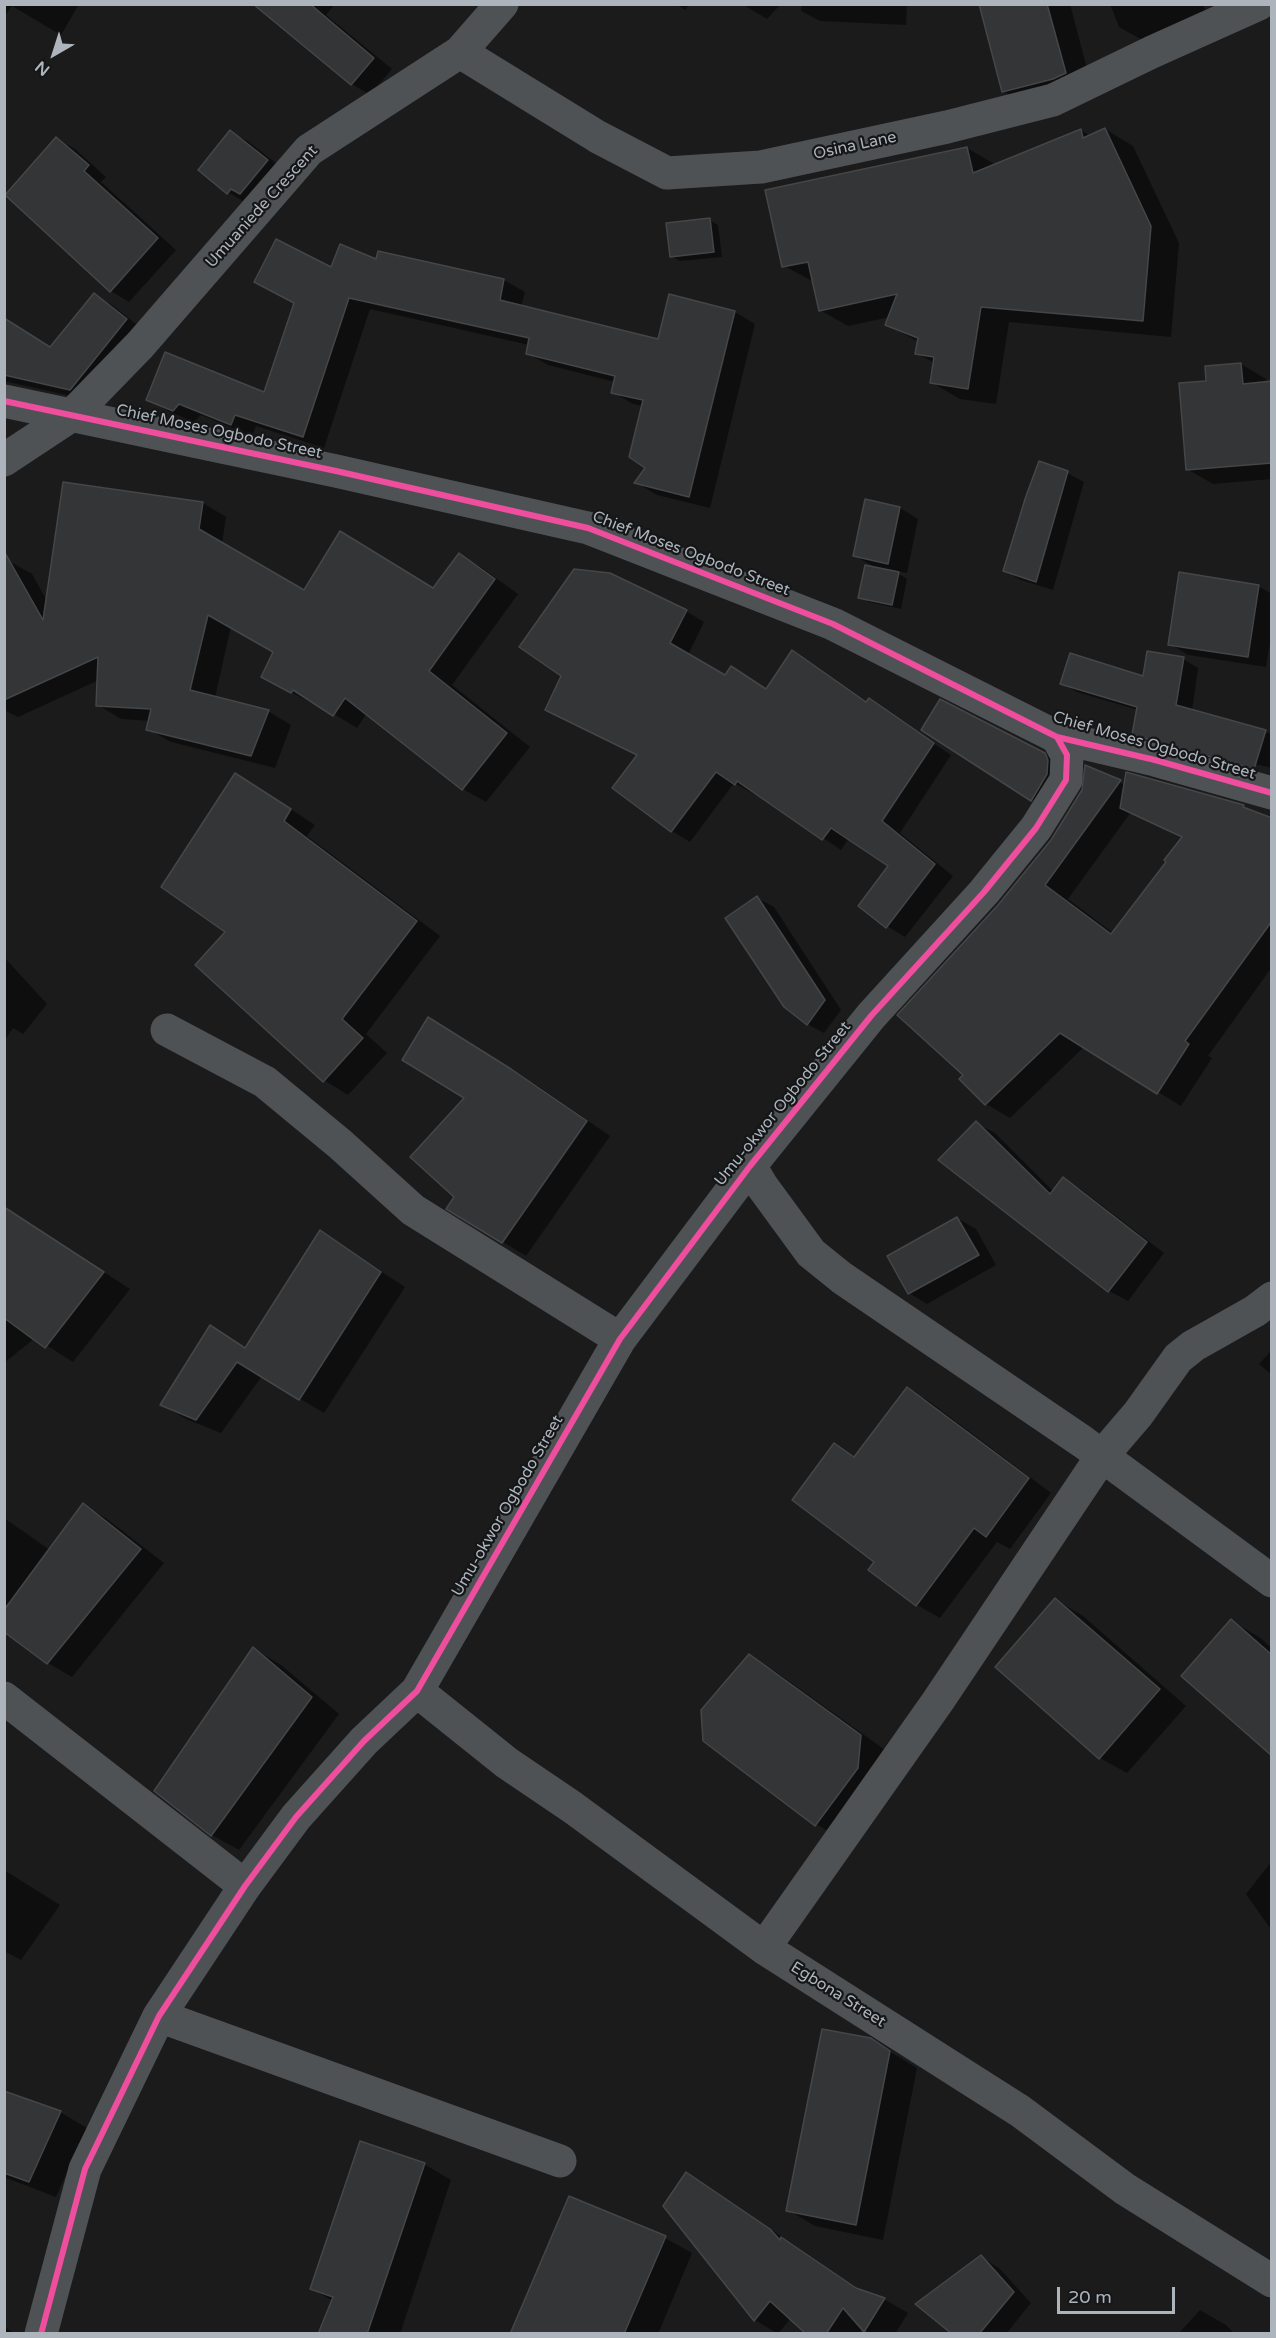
<!DOCTYPE html>
<html>
<head>
<meta charset="utf-8">
<style>
	body { margin:0 }
	#map { position:relative; width:1276px; height:2338px; overflow:hidden; background:#1b1b1c; font-family:"Varela Round",sans-serif }
	canvas { display:block }
	.frame { position:absolute; inset:0; border:6px solid #adb4bc; pointer-events:none }
	.north { position:absolute; left:24px; top:24px; width:60px; height:60px; -webkit-text-stroke:4px #151618; paint-order:stroke; rotate:219deg; font-size:16px; font-weight:700; line-height:24px; text-align:center; color:#adb4bc }
	.north::after { content:''; display:block; margin:auto; width:21px; height:27px; background:#adb4bc; clip-path:polygon(50% 0,100% 100%,50% 72%,0 100%) }
	.scale { position:absolute; left:1057px; top:2287px; width:118px; height:27px; box-sizing:border-box; border:3px solid #adb4bc; border-top:0; padding-left:8px; font-size:18px; line-height:21px; white-space:nowrap; color:#adb4bc; -webkit-text-stroke:4px #151618; paint-order:stroke }
</style>
</head>
<body>
<div id="map">
<canvas width="1276" height="2338"></canvas>
<div class="frame"></div>
<div class="north">N</div>
<div class="scale">20 m</div>
</div>
<script>
const g = document.querySelector('canvas').getContext('2d');
g.lineJoin = 'round';
function fillPath(path, color) { g.fillStyle = color; g.fill(path, 'evenodd'); }
const toPath = rows => new Path2D(rows.map(r => 'M' + r).join(''));
function strokePath(path, color, width, dash) { g.strokeStyle = color; g.lineWidth = width; g.lineCap = dash ? 'butt' : 'round'; g.setLineDash(dash || []); g.stroke(path); }
function drawText(font, color, halo, rows, align = 'center') {
  g.font = font + ' "Varela Round",sans-serif'; g.lineWidth = 4.5; g.setLineDash([]); g.textBaseline = 'middle'; g.strokeStyle = halo; g.fillStyle = color; for (const [text, x, y, turn = 0] of rows) {
    g.save(); g.translate(x, y); g.rotate((+turn || 0) * Math.PI / 180); g.textAlign = isNaN(turn) ? turn : align; if (halo) g.strokeText(text, 0, 0); g.fillText(text, 0, 0); g.restore();
  }
}
fillPath(toPath([
	[4,4,79,4,61,35,12,6,4,17],
	[268,4,335,4,326,15,392,69,370,95,352,84,263,11],
	[676,4,690,4,685,10],
	[742,4,781,4,767,19],
	[802,4,907,4,906,25,820,21,801,11],
	[980,4,1070,4,1092,88,1030,107,1003,91],
	[1110,4,1203,4,1208,17,1146,42,1119,27],
	[1105,129,1133,146,1179,243,1171,337,1009,322,996,404,960,399,931,382,934,363,917,353,919,342,887,325,890,317,848,326,820,310,814,282,784,266,967,148,996,165,1081,130,1090,136],
	[231,132,249,142,286,171,246,203,228,192],
	[57,139,75,149,106,177,101,182,176,250,129,302,111,291],
	[709,220,718,225,722,257,680,261,671,256],
	[379,252,504,280,525,292,521,307,659,340,735,312,755,324,710,508,657,495,637,483,647,468,643,406,633,404,613,392,615,382,548,365,527,353,529,345,370,309,324,448,256,426,252,436,201,415,194,422,168,411,148,399,265,394,331,269,377,261],
	[94,294,112,305,145,331,89,400,4,381,4,332,51,348],
	[1241,364,1266,379,1267,383,1272,383,1272,479,1213,484,1187,469,1208,383],
	[1067,473,1084,482,1053,590,1021,580,1005,571],
	[64,484,203,503,226,517,222,544,305,592,434,590,459,555,482,568,518,594,452,685,530,747,486,802,463,789,367,713,357,728,316,703,315,705,263,677,275,652,231,626,215,698,268,711,291,725,275,768,171,742,148,729,150,721,121,719,98,705,99,680,18,717,4,710,4,563,9,561,32,574,47,601],
	[900,508,918,519,907,573,894,571,907,579,901,609,869,602,860,597,878,569,855,556],
	[1258,586,1272,594,1272,630,1266,667,1188,655,1170,644],
	[686,611,704,622,688,655,726,677,767,690,810,663,868,703,886,712,951,755,900,833,953,876,905,937,887,926,890,866,849,838,841,850,755,792,754,794,734,783,690,842,672,831,638,755,565,720],
	[1183,659,1198,668,1192,711,1272,734,1272,768,1150,739,1138,710,1077,692,1062,683,1144,678],
	[1044,755,1063,766,1050,810,1032,799],
	[1087,767,1125,785,1272,819,1272,967,1208,1056,1212,1058,1181,1106,1084,1047,1010,1118,986,1104,961,1079,965,1075,999,906,1052,841,1083,790],
	[1131,812,1183,839,1113,933,1068,899],
	[260,789,315,825,307,836,440,936,366,1034,387,1053,348,1095,324,1080,228,932],
	[757,898,774,907,841,1010,824,1033,807,1024],
	[4,957,47,1004,23,1034,13,1028,4,1041],
	[452,1033,535,1084,610,1136,526,1256,503,1242,456,1197,466,1097],
	[976,1123,995,1133,1054,1192,1063,1179,1082,1190,1164,1253,1128,1301,1109,1291,940,1160],
	[4,1207,130,1289,73,1362,35,1338,4,1363],
	[957,1218,976,1229,996,1265,927,1304,909,1293],
	[320,1232,405,1287,324,1413,262,1376,221,1433,186,1419,162,1405,235,1342,247,1349],
	[1272,1350,1272,1375,1259,1364],
	[907,1389,930,1402,1051,1493,1010,1549,997,1542,940,1618,917,1605,876,1562,835,1445,856,1457],
	[83,1505,107,1519,164,1563,72,1677,48,1663,4,1630,9,1606,4,1603,4,1518,50,1550],
	[1056,1600,1083,1616,1186,1706,1127,1773,1100,1758],
	[1232,1621,1259,1637,1272,1648,1272,1754],
	[254,1649,281,1665,339,1714,239,1850,212,1835,156,1791],
	[749,1656,776,1672,888,1752,843,1840,816,1824],
	[1272,1861,1272,1931,1246,1894],
	[4,1870,60,1905,21,1960,4,1951],
	[871,2040,917,2068,883,2240,815,2226,788,2210],
	[4,2093,60,2112,87,2128,56,2197,4,2177],
	[424,2164,451,2180,400,2334,320,2334,333,2301,312,2289],
	[686,2174,710,2188,863,2292,884,2299,908,2313,895,2334,870,2334,863,2328,859,2334,808,2334,791,2318,778,2334,755,2320,665,2205],
	[665,2238,692,2253,658,2334,512,2333],
	[981,2257,999,2268,1031,2303,1006,2334,955,2334],
	[1200,2310,1226,2325,1235,2334,1178,2334],
	[4,2327,16,2334,4,2334]
]), '#0007');
const building = toPath([
	[253,4,310,4,374,58,351,85,253,4],
	[979,4,1047,4,1066,73,1053,79,1002,92,979,4],
	[1105,128,1151,226,1143,321,981,307,968,389,930,383,934,357,915,354,918,338,885,325,897,294,819,311,808,262,782,267,765,190,967,147,973,173,1081,129,1083,138,1105,128],
	[230,130,268,160,240,194,231,189,227,194,198,170,230,130],
	[56,137,89,165,84,171,158,238,110,292,5,195,56,137],
	[710,218,714,252,670,257,666,223,710,218],
	[276,239,331,267,340,244,376,259,378,251,504,279,500,300,658,339,669,294,735,311,689,497,634,483,645,468,629,457,643,400,611,393,615,376,526,354,529,338,349,298,303,437,235,415,231,425,179,404,173,411,146,400,165,352,264,392,294,303,254,282,276,239],
	[94,293,127,319,70,390,4,375,4,318,50,347,94,293],
	[1241,363,1243,384,1272,381,1272,463,1186,470,1179,383,1206,381,1205,366,1241,363],
	[1039,461,1068,471,1036,582,1003,571,1026,496,1039,461],
	[63,482,203,502,199,529,304,590,340,531,433,588,459,553,495,579,429,671,507,733,462,790,345,698,333,716,293,690,291,693,261,677,273,652,208,615,190,690,269,710,251,756,146,730,151,709,96,706,98,657,4,700,4,551,43,620,63,482],
	[865,499,900,507,888,564,853,556,865,499],
	[865,565,899,572,892,605,858,598,865,565],
	[574,569,610,573,687,610,670,643,725,675,731,666,766,689,792,650,866,702,869,698,934,743,882,821,935,864,886,928,858,906,888,866,831,828,822,840,737,781,735,785,716,772,671,832,612,788,637,755,545,710,561,676,519,647,574,569],
	[1179,572,1259,585,1248,657,1168,645,1179,572],
	[1147,651,1184,657,1176,705,1266,730,1254,769,1132,735,1137,707,1060,684,1070,653,1143,676,1147,651],
	[940,699,1045,753,1048,760,1047,774,1031,801,921,730,940,699],
	[1085,765,1121,780,1045,885,1111,934,1166,862,1164,860,1182,837,1120,808,1126,772,1244,805,1243,807,1272,818,1272,921,1185,1041,1189,1044,1157,1094,1060,1033,985,1105,959,1079,963,1075,897,1015,998,905,1051,840,1082,790,1085,765],
	[235,773,291,809,284,821,417,921,342,1019,363,1038,323,1082,195,965,225,932,161,887,235,773],
	[757,896,825,1000,807,1025,784,1007,725,918,757,896],
	[428,1017,511,1069,587,1121,502,1243,446,1209,454,1197,410,1157,464,1098,402,1060,428,1017],
	[976,1121,1050,1194,1063,1177,1147,1242,1108,1292,938,1160,976,1121],
	[4,1207,104,1272,45,1348,4,1318,4,1207],
	[957,1217,979,1255,908,1294,887,1256,957,1217],
	[320,1230,381,1272,299,1400,237,1362,196,1420,160,1405,210,1325,245,1348,320,1230],
	[907,1387,1029,1478,986,1537,974,1528,916,1606,868,1570,874,1562,792,1500,834,1443,854,1457,907,1387],
	[83,1503,141,1549,47,1664,4,1632,4,1610,83,1503],
	[1055,1598,1160,1689,1099,1759,995,1667,1055,1598],
	[1231,1619,1272,1655,1272,1756,1181,1676,1231,1619],
	[253,1647,312,1697,211,1836,154,1791,253,1647],
	[749,1654,861,1735,858,1768,815,1826,703,1741,701,1710,749,1654],
	[822,2029,871,2038,890,2051,856,2225,786,2211,822,2029],
	[4,2091,61,2111,29,2182,4,2173,4,2091],
	[360,2141,425,2163,367,2334,318,2334,333,2297,310,2289,360,2141],
	[686,2172,770,2229,780,2240,781,2237,856,2288,885,2298,864,2332,843,2308,826,2334,806,2334,770,2301,754,2321,663,2206,686,2172],
	[569,2196,666,2236,624,2334,510,2334,569,2196],
	[981,2255,1014,2292,979,2334,952,2334,915,2304,981,2255]
]);
fillPath(building, '#343536');
strokePath(building, '#444648', 1.5);
strokePath(toPath([
	[460,52,598,137,667,173,761,167,947,127,1053,100,1152,52,1259,4],
	[4,401,336,471,588,528,833,624,1057,737,1155,760,1272,793],
	[4,460,72,415,140,345,309,150,460,52,502,4],
	[167,1030,265,1082,340,1144,413,1210,620,1339],
	[750,1166,762,1186,811,1253,842,1278,1083,1442,1272,1581],
	[417,1691,507,1763,572,1807,764,1948,1020,2111,1125,2189,1272,2281],
	[4,1698,245,1886],
	[764,1948,938,1701,1102,1456,1138,1414,1178,1358,1193,1346,1255,1311,1272,1298],
	[159,2016,560,2161],
	[41,2334,85,2169,159,2016,245,1886,296,1817,364,1741,417,1691,620,1339,750,1166,871,1016,984,892,1036,828,1066,780,1067,755,1057,737]
]), '#4f5255', 33);
strokePath(toPath([
	[4,401,336,471,588,528,833,624,1057,737,1155,760,1272,793],
	[41,2334,85,2169,159,2016,245,1886,296,1817,364,1741,417,1691,620,1339,750,1166,871,1016,984,892,1036,828,1066,780,1067,755,1057,737]
]), '#ef4d9e', 6);
drawText('16px', '#adb4bc', '#151618', [
	["Osina Lane",855,146,-12],
	["Umuaniede Crescent",262,207,-48],
	["Chief Moses Ogbodo Street",219,432,12],
	["Chief Moses Ogbodo Street",691,554,21],
	["Chief Moses Ogbodo Street",1154,746,16],
	["Umu-okwor Ogbodo Street",783,1104,-51],
	["Umu-okwor Ogbodo Street",508,1506,-60],
	["Egbona Street",838,1995,32]
]);
</script>
</body>
</html>
